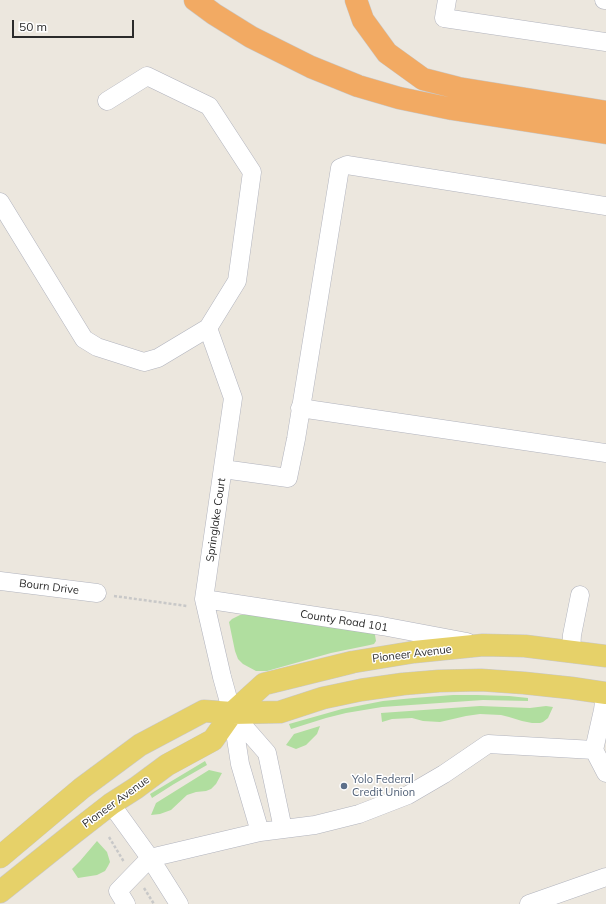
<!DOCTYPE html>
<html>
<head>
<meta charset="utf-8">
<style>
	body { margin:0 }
	#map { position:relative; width:606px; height:904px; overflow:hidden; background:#ece7de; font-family:Mulish,sans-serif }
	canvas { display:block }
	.scale { position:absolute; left:12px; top:20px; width:122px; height:18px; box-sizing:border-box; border:2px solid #2b2b2b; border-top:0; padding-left:5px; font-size:12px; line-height:14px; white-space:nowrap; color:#2b2b2b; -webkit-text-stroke:3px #fff; paint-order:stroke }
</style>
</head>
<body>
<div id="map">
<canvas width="606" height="904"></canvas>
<div class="scale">50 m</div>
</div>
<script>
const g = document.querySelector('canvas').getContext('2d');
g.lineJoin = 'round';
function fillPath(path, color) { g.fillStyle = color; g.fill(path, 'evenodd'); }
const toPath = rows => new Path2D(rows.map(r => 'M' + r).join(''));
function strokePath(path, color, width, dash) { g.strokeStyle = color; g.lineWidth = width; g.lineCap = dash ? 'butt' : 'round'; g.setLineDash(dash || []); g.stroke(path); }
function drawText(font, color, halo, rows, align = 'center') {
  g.font = font + ' Mulish,sans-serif'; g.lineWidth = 3; g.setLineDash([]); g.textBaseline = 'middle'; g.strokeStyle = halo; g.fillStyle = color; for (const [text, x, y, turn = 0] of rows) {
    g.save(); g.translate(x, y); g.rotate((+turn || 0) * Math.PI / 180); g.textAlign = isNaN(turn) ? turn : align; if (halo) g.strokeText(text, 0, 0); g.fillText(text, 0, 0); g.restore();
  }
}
fillPath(toPath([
	[253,614,374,633,375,635,376,641,374,644,370,645,331,653,267,671,256,671,243,664,238,659,235,651,229,622,232,619,240,615],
	[453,695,477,695,509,696,528,698,528,701,483,700,382,707,346,713,326,718,291,729,289,724,342,709,383,701,414,698],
	[480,706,530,708,546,706,553,707,548,718,543,722,540,723,532,723,522,721,509,717,501,715,480,714,466,716,440,722,423,721,412,718,392,719,382,722,381,713],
	[320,726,317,734,306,745,296,749,286,745,294,734],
	[205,761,207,765,174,784,152,798,150,794],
	[209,770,222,773,216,784,211,789,206,791,196,792,187,795,171,810,160,814,151,815,156,803],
	[97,841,107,852,110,862,108,866,105,871,97,875,78,878,72,869,80,861]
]), '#b0de9f');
const minor = toPath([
	[447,0,444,18,606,42],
	[604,0,606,0],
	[0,202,84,339,97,347,144,362,158,358,208,328,237,281,252,172,209,106,147,76,107,101],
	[208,328,233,398,204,599,222,677,232,713,240,764,260,832],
	[300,408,606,453],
	[223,469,288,478,296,439,340,168,347,165,606,206],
	[0,581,97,593],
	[204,599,382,626,467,642],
	[571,651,572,635,580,595],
	[232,713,267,753,283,829],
	[594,750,603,710,605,693],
	[111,804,150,858,118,891,126,904],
	[179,904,150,858,260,832,315,825,359,814,408,795,444,774,488,744,594,750,606,773],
	[529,904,606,877]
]);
const major = toPath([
	[0,857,82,788,140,745,204,711,232,713,280,712,323,698,361,690,403,684,439,681,481,680,524,683,571,688,606,693],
	[0,892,75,832,111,804,136,788,167,765,213,740,232,713,264,684,353,662,414,652,483,645,525,646,606,656]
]);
const highway = toPath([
	[195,0,214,14,251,37,311,67,358,86,399,98,452,109,606,133],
	[356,0,363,20,387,53,423,79,458,88,606,112]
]);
strokePath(minor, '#b1b3bd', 19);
strokePath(major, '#c8c8c8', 23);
strokePath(highway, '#c8c8c8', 23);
strokePath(toPath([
	[114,596,187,606],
	[109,837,124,862],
	[144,888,154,904]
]), '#c8c8c8', 2.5, [3, 2]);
strokePath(minor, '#fff', 18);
strokePath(major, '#e6d169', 22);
strokePath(highway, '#f2aa63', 22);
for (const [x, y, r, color] of [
	[344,786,4,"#5c6f8a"]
]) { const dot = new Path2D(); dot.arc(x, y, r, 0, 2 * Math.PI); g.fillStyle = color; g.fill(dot); strokePath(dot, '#fff', 1.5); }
drawText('11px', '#2b2b2b', '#fff', [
	["Springlake Court",216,520,-82],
	["Bourn Drive",49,587,7],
	["County Road 101",344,621,9],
	["Pioneer Avenue",412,654,-7],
	["Pioneer Avenue",116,802,-36]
]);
drawText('11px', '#4e5e75', '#fff', [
	["Yolo Federal",352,780],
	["Credit Union",352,793]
], 'left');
</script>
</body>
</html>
